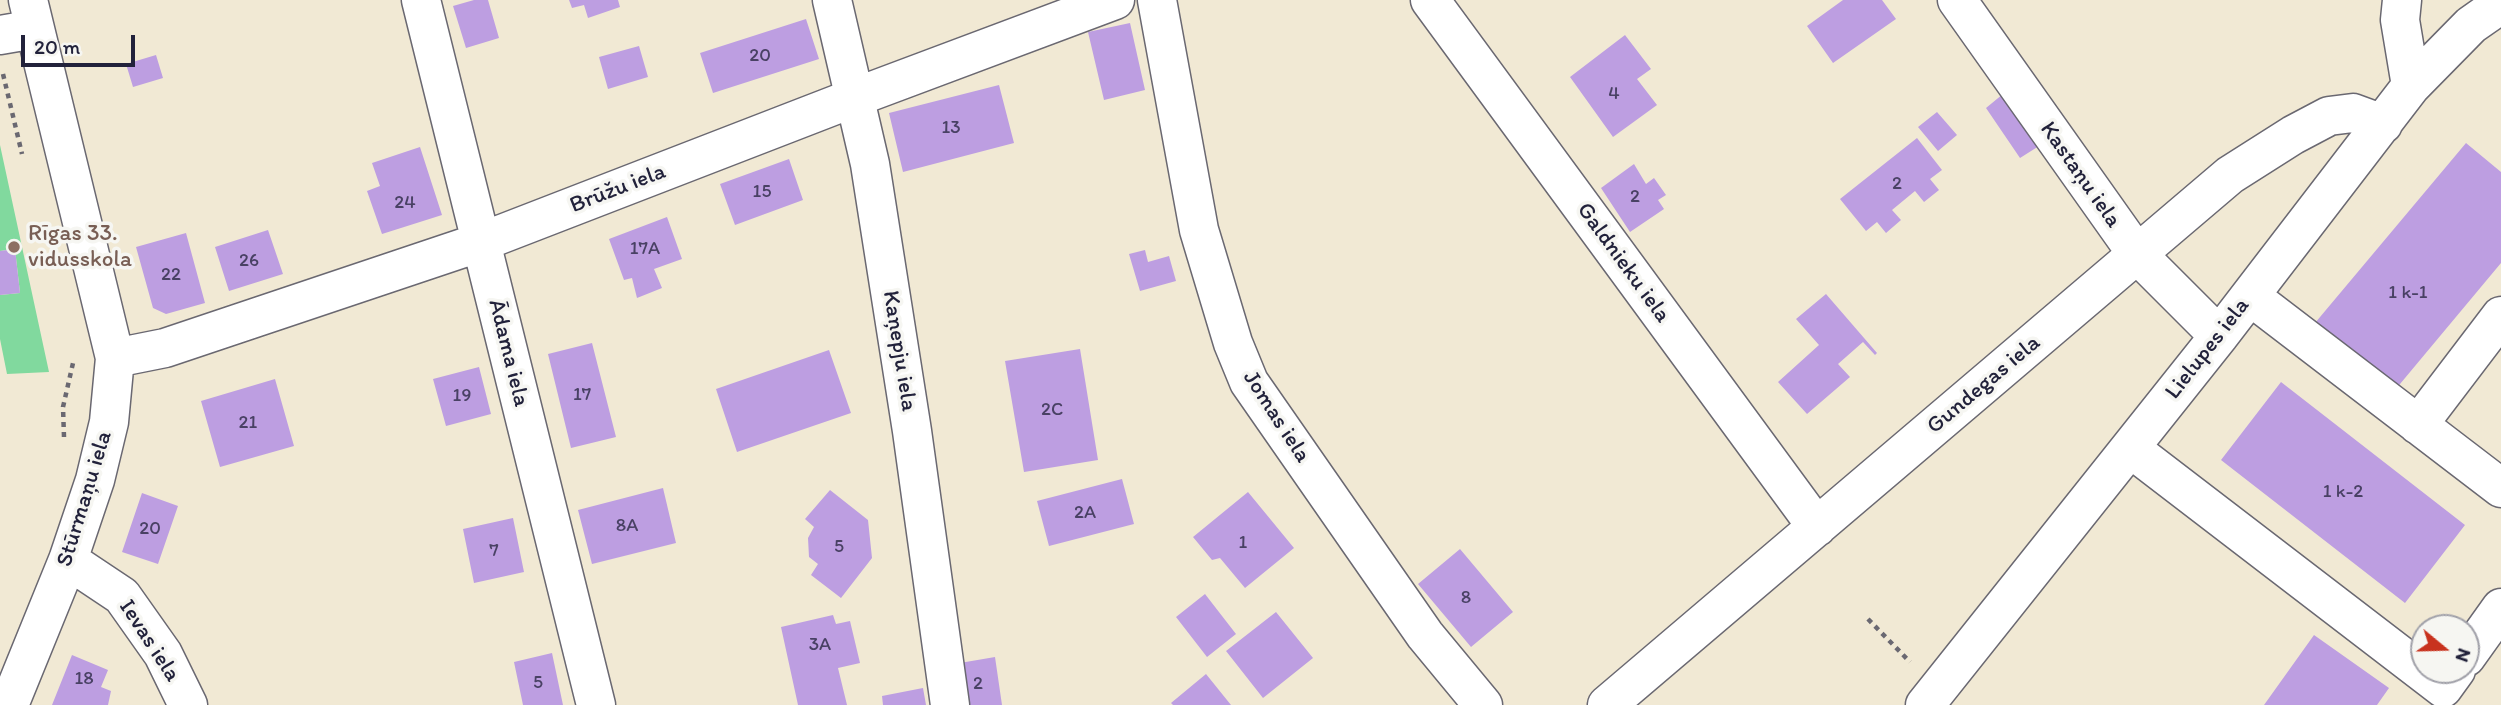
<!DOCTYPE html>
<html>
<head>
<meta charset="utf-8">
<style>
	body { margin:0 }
	#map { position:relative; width:2501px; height:705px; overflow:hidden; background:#f1e9d4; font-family:Itim,sans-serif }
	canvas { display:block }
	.north { position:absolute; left:2410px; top:614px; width:70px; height:70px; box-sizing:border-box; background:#f6f6f2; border:2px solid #a1a1a9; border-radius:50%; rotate:109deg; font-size:19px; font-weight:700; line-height:28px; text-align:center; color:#22223b }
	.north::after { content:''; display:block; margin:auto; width:24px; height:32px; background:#c8321e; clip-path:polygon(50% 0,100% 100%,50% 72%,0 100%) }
	.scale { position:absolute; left:21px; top:35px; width:114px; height:32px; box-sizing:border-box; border:4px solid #22223b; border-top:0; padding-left:9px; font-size:21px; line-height:24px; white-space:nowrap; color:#22223b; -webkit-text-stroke:5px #f6f6f2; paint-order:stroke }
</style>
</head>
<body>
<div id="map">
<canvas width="2501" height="705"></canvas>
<div class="north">N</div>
<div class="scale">20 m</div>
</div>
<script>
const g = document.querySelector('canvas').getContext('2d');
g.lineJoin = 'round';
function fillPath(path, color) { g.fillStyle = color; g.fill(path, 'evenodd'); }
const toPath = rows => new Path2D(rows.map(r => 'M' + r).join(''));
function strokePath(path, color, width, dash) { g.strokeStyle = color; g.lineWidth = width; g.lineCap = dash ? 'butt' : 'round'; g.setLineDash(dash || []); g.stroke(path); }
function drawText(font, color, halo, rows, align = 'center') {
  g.font = font + ' Itim,sans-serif'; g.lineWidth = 7; g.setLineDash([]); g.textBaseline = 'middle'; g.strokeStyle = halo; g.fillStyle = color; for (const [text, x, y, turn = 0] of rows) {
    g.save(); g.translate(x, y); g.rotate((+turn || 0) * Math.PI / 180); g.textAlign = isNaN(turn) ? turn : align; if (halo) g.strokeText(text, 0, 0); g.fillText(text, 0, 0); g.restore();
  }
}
fillPath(toPath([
	[0,145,49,372,7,374,0,339,0,295,20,293,15,249,0,251]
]), '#81d99e');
fillPath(toPath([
	[474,0,488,0,499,38,466,48,453,6],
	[569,0,618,0,620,7,588,18,584,5,572,8],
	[1843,0,1882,0,1896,19,1833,63,1807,26],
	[806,19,819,59,713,93,700,53],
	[1130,23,1145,90,1104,100,1088,32],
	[1625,35,1651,69,1637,79,1657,105,1613,137,1570,77],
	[639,46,648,77,608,89,599,57],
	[156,55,163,78,133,87,126,64],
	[999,85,1014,143,903,172,889,113],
	[2003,94,2039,146,2020,158,1986,108],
	[1937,112,1957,135,1938,151,1918,127],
	[1917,138,1942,170,1930,179,1939,190,1924,202,1915,191,1892,210,1901,220,1886,233,1877,222,1866,231,1840,199],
	[2466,143,2501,172,2501,263,2395,390,2315,323],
	[420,147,442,215,382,234,367,191,380,186,372,163],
	[789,159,803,200,735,225,720,184],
	[1634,164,1646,184,1654,178,1666,195,1658,200,1664,209,1630,232,1601,188],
	[667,217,682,259,654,269,662,288,637,298,632,278,624,280,609,239],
	[268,230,283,274,229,291,215,247],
	[186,233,205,303,166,314,153,308,136,247],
	[15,249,20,293,0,295,0,251],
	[1145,250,1148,262,1169,256,1176,281,1140,291,1129,254],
	[1826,294,1877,353,1875,355,1863,342,1838,364,1850,377,1807,414,1778,382,1819,345,1796,319],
	[592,343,616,437,571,448,548,354],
	[1080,349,1098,460,1024,472,1005,361],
	[829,350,851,413,737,452,716,389],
	[479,367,491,414,446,426,433,379],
	[275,379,294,446,220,467,201,401],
	[2281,382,2465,525,2405,603,2221,460],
	[1122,479,1134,524,1049,546,1037,501],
	[663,488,676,543,592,564,578,510],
	[830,490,868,520,872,558,841,598,811,575,818,564,809,557,808,538,814,527,805,519],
	[1248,492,1294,548,1245,588,1220,558,1212,560,1193,537],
	[142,493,178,506,158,564,122,552],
	[513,518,524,572,474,583,463,529],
	[1460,549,1513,612,1471,647,1418,584],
	[1205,594,1236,634,1207,657,1176,617],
	[1276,612,1313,658,1263,698,1226,651],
	[833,615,836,624,850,621,860,663,838,668,847,705,798,705,781,627],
	[2314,635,2389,688,2377,705,2264,705],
	[552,653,563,705,523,705,514,662],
	[72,655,108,670,101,687,111,691,108,705,52,705],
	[995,657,1002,705,960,705,954,664],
	[1206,674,1231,705,1173,705,1171,703],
	[923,688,926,705,883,705,882,696]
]), '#bd9ee1');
const minor = toPath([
	[421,0,596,705],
	[832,0,870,164,912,431,950,705],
	[1157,0,1199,230,1233,343,1249,382,1425,635,1483,705],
	[1430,0,1817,527],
	[1957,0,2137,254,2219,336],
	[2402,0,2400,20,2411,86],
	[0,35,35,29],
	[2250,296,2501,488],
	[115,358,165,348,481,242,856,97,1115,0],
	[2418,425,2501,316],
	[2130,448,2443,688,2456,670],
	[68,560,122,596,163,654,188,705],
	[2466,657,2501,608],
	[9,705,68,560,95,480,109,422,115,358,28,0],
	[1607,705,2230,175,2293,135,2329,116,2353,113,2383,124],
	[1925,705,2219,336,2411,86,2471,25,2501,4]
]);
strokePath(minor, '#6a6871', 41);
strokePath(toPath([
	[3,74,22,154],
	[64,437,63,407,73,363],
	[1868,619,1910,662]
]), '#6a6871', 4.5, [5, 5]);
strokePath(minor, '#fff', 38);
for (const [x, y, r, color] of [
	[14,247,7,"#8d6e63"]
]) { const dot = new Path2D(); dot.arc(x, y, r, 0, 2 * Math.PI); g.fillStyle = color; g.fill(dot); strokePath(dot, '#f6f6f2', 2.5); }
drawText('19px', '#494164', null, [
	["20",760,56],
	["4",1614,94],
	["13",951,128],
	["2",1897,184],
	["15",762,192],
	["2",1635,197],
	["24",405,203],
	["17A",645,249],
	["26",249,261],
	["22",171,275],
	["1 k-1",2408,293],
	["17",582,395],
	["19",462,396],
	["2C",1052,410],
	["21",248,423],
	["1 k-2",2343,492],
	["2A",1085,513],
	["8A",627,526],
	["20",150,529],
	["1",1243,543],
	["5",839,547],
	["7",494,551],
	["8",1466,598],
	["3A",820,645],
	["18",84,679],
	["5",538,683],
	["2",978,684]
]);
drawText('23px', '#22223b', '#f6f6f2', [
	["Kastaņu iela",2080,175,55],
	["Brūžu iela",618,189,-21],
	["Galdnieku iela",1623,263,54],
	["Lielupes iela",2208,349,-52],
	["Kaņepju iela",899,351,81],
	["Ādama iela",508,353,76],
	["Gundegas iela",1984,385,-40],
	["Jomas iela",1276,417,57],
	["Stūrmaņu iela",85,499,-73],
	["Ievas iela",149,641,57]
]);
drawText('23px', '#785e54', '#f6f6f2', [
	["Rīgas 33.",28,234],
	["vidusskola",28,260]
], 'left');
</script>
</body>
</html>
